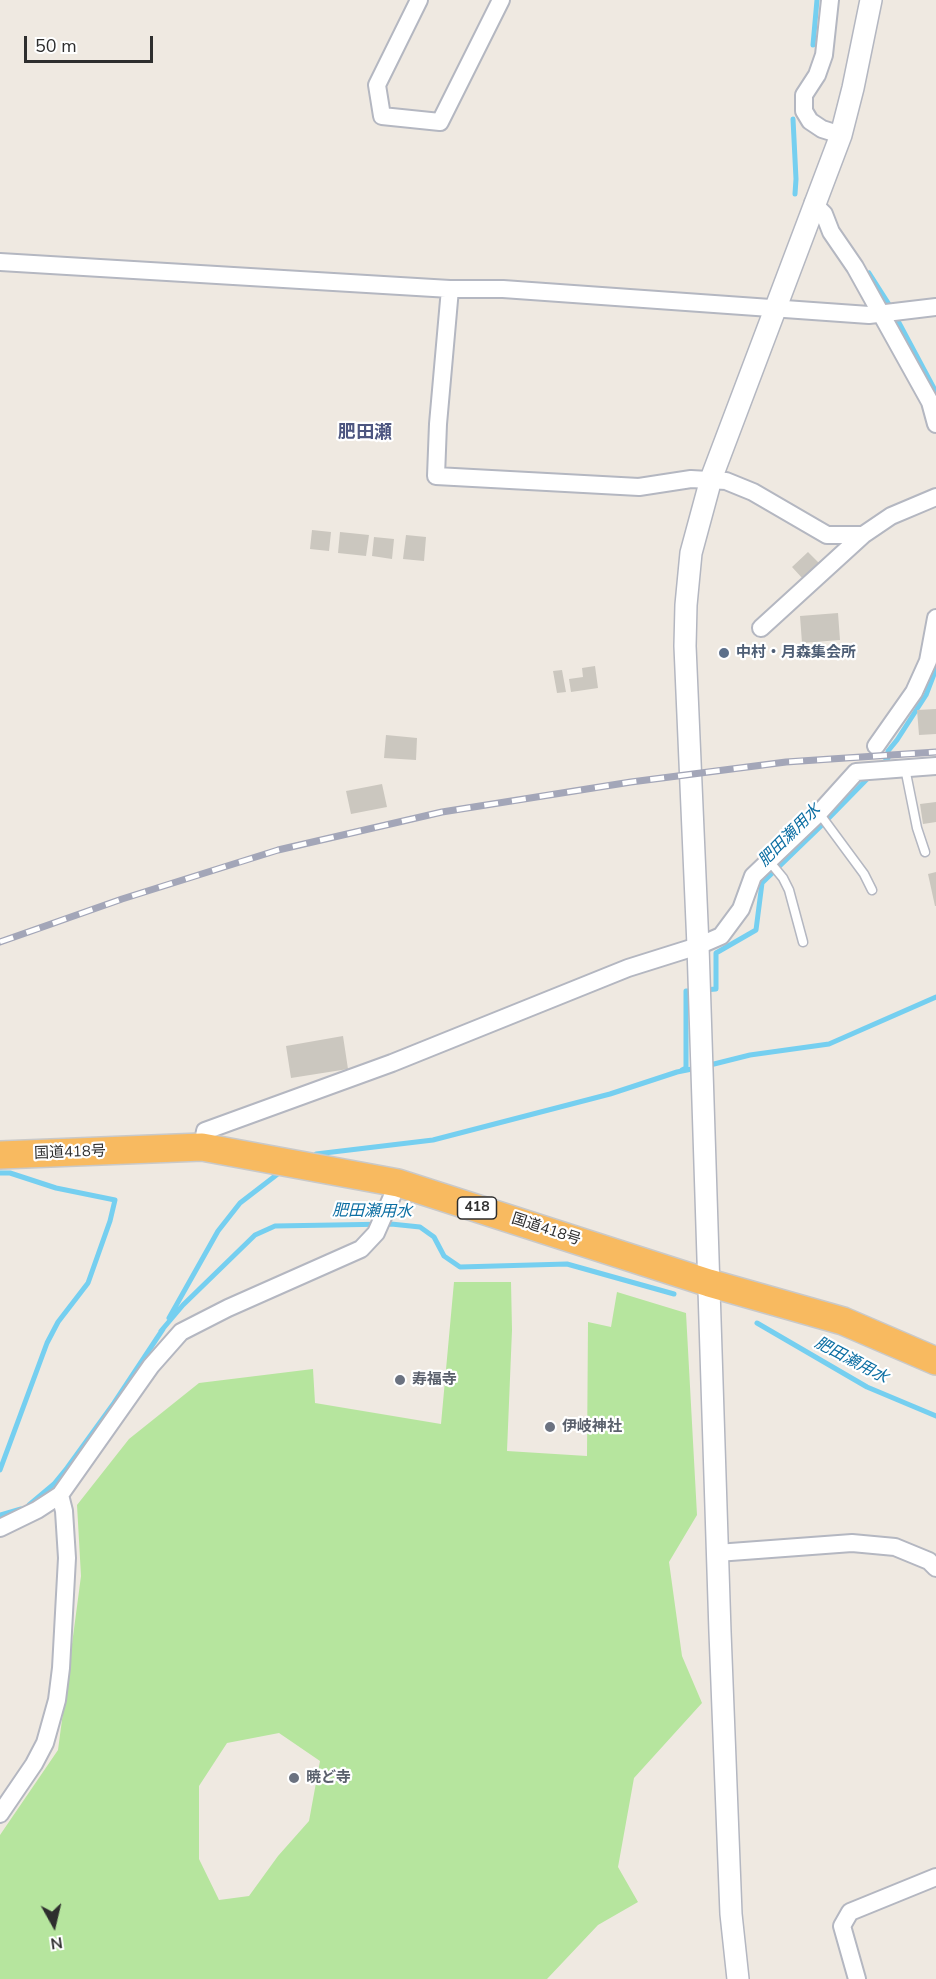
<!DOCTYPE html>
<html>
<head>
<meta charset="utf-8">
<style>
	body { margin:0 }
	#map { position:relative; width:936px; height:1979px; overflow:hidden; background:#efe9e1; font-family:"Nunito Sans",sans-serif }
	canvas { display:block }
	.north { position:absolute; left:24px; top:1895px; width:60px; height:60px; -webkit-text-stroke:4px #fff; paint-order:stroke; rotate:172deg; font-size:16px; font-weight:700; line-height:24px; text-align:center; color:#2e2e2e }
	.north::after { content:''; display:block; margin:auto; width:21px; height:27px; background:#2e2e2e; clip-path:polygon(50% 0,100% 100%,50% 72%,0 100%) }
	.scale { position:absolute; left:24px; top:36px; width:129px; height:27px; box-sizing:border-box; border:3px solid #2e2e2e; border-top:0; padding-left:8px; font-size:18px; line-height:21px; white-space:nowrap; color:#2e2e2e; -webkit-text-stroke:4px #fff; paint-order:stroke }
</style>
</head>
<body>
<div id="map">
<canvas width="936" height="1979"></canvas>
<div class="north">N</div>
<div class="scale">50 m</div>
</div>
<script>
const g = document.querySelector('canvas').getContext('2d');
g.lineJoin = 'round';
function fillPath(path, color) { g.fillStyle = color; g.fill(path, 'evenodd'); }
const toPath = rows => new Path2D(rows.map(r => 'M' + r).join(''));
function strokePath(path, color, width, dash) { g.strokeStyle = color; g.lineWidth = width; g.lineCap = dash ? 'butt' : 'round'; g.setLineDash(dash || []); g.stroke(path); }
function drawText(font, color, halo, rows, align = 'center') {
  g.font = font + ' "Nunito Sans","Noto Sans JP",sans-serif'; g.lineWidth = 4.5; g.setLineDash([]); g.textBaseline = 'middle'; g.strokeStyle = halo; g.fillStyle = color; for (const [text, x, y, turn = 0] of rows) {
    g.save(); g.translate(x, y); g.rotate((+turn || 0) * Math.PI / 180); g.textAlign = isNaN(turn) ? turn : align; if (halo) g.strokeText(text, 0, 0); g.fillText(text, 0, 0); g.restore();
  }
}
fillPath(toPath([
	[454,1282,511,1282,512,1330,507,1451,587,1456,588,1322,611,1327,617,1292,686,1313,697,1515,669,1562,682,1656,702,1703,634,1778,618,1867,638,1902,598,1925,547,1979,0,1979,0,1835,58,1750,81,1576,77,1505,129,1439,199,1383,313,1369,315,1403,441,1424],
	[279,1733,320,1761,309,1821,278,1856,249,1896,219,1900,199,1859,199,1786,227,1743]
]), '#b6e59e');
strokePath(toPath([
	[813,45,817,0],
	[793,119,796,179,795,194],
	[869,273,890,306,936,392],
	[881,766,888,758,888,751,897,740,926,695,936,669],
	[704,990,716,989,716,953,756,930,762,883,822,825,870,776],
	[706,1066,750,1055,829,1044,936,997],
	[682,1070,686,1068,686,991,694,991],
	[316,1154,433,1140,610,1094,677,1072,697,1068],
	[0,1173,10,1173,56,1188,115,1200,110,1221,88,1283,58,1322,47,1343,0,1470],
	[169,1318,218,1231,240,1203,279,1173],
	[757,1323,867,1387,936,1416],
	[161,1331,183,1305,255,1235,275,1226,391,1224,420,1227,434,1237,444,1256,460,1267,567,1264,674,1294],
	[29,1505,54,1484,67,1468,114,1403,163,1329],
	[0,1515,21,1509]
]), '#75cff0', 5);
fillPath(toPath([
	[312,530,331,532,329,551,310,549],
	[340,532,369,535,366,556,338,553],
	[406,535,426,537,424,561,403,559],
	[374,537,394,539,392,559,372,556],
	[808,552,820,564,803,579,792,567],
	[838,613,840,640,802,643,800,616],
	[595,666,598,688,571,692,569,679,583,677,582,668],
	[562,670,566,692,557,693,553,671],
	[936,709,936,734,919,735,917,710],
	[386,735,417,738,416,760,384,758],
	[382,784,387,807,351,814,346,791],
	[936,802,936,822,923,824,920,804],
	[936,872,936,906,935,906,928,874],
	[343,1036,348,1069,291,1078,286,1046]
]), '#cbc7bf');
const service = toPath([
	[905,768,917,828,925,852],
	[819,813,864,874,872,890],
	[769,861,783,878,789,890,803,942]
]);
const minor = toPath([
	[419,0,377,85,382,116,440,122,501,0],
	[830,0,824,55,817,75,804,95,804,111,810,121,822,129,841,135],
	[813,203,824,214,831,232,855,267,930,402,936,424],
	[0,262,450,289,503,289,869,315,936,307],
	[450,289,438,424,436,476,639,487,691,479,726,481,753,492,827,535,863,535,891,516,936,497],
	[761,628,863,535],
	[876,746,914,692,928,661,936,618],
	[202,1147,205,1131,392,1063,628,968,698,946,721,936,741,909,753,876,819,813,856,772,936,766],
	[0,1528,37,1510,60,1495,151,1366,181,1332,228,1308,361,1249,376,1233,398,1183],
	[717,1553,852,1543,895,1547,929,1561,936,1568],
	[0,1814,34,1764,45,1743,57,1700,61,1668,67,1558,64,1511,60,1495],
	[857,1979,842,1926,850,1912,936,1877]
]);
const tertiary = toPath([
	[738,1979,731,1914,720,1632,698,946,685,646,686,605,691,553,711,479,841,135,853,88,871,0]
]);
const trunk = toPath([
	[0,1155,202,1147,398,1183,709,1283,843,1321,936,1361]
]);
strokePath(service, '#b4b7c1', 11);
strokePath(minor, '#b4b7c1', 20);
strokePath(tertiary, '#b4b7c1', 24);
strokePath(trunk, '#c9c9c9', 30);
strokePath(service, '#fff', 8);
strokePath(minor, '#fff', 16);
strokePath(tertiary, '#fff', 21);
strokePath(trunk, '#f8ba60', 27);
const rail = toPath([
	[0,942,122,899,278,850,442,812,631,782,786,762,936,752]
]);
strokePath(rail, '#a3a6b8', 7);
strokePath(rail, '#fff', 4.5, [14]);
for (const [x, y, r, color] of [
	[724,653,6,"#5c6f8a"],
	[400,1380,6,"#6b7280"],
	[550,1427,6,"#6b7280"],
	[294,1778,6,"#6b7280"]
]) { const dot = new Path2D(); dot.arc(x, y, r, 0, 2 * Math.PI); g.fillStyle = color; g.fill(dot); strokePath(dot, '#fff', 2); }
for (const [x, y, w] of [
	[477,1208,39]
]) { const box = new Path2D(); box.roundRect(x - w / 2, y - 11, w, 22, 4.5); g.fillStyle = '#fff'; g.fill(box); strokePath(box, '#2e2e2e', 1.5); }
drawText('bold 14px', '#2e2e2e', null, [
	["418",477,1208]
]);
drawText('bold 15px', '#4e5e75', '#fff', [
	["中村・月森集会所",736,653]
], 'left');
drawText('15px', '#2e2e2e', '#fff', [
	["国道418号",70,1153,-2],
	["国道418号",546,1230,18]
]);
drawText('bold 15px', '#5b616d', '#fff', [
	["寿福寺",412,1380],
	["伊岐神社",562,1427],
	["暁ど寺",306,1778]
], 'left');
drawText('italic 16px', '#0d6fa3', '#fff', [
	["肥田瀬用水",790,836,-45],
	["肥田瀬用水",372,1212,1],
	["肥田瀬用水",851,1361,28]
]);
drawText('bold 18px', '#4d5680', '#fff', [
	["肥田瀬",365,434]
]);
</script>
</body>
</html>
